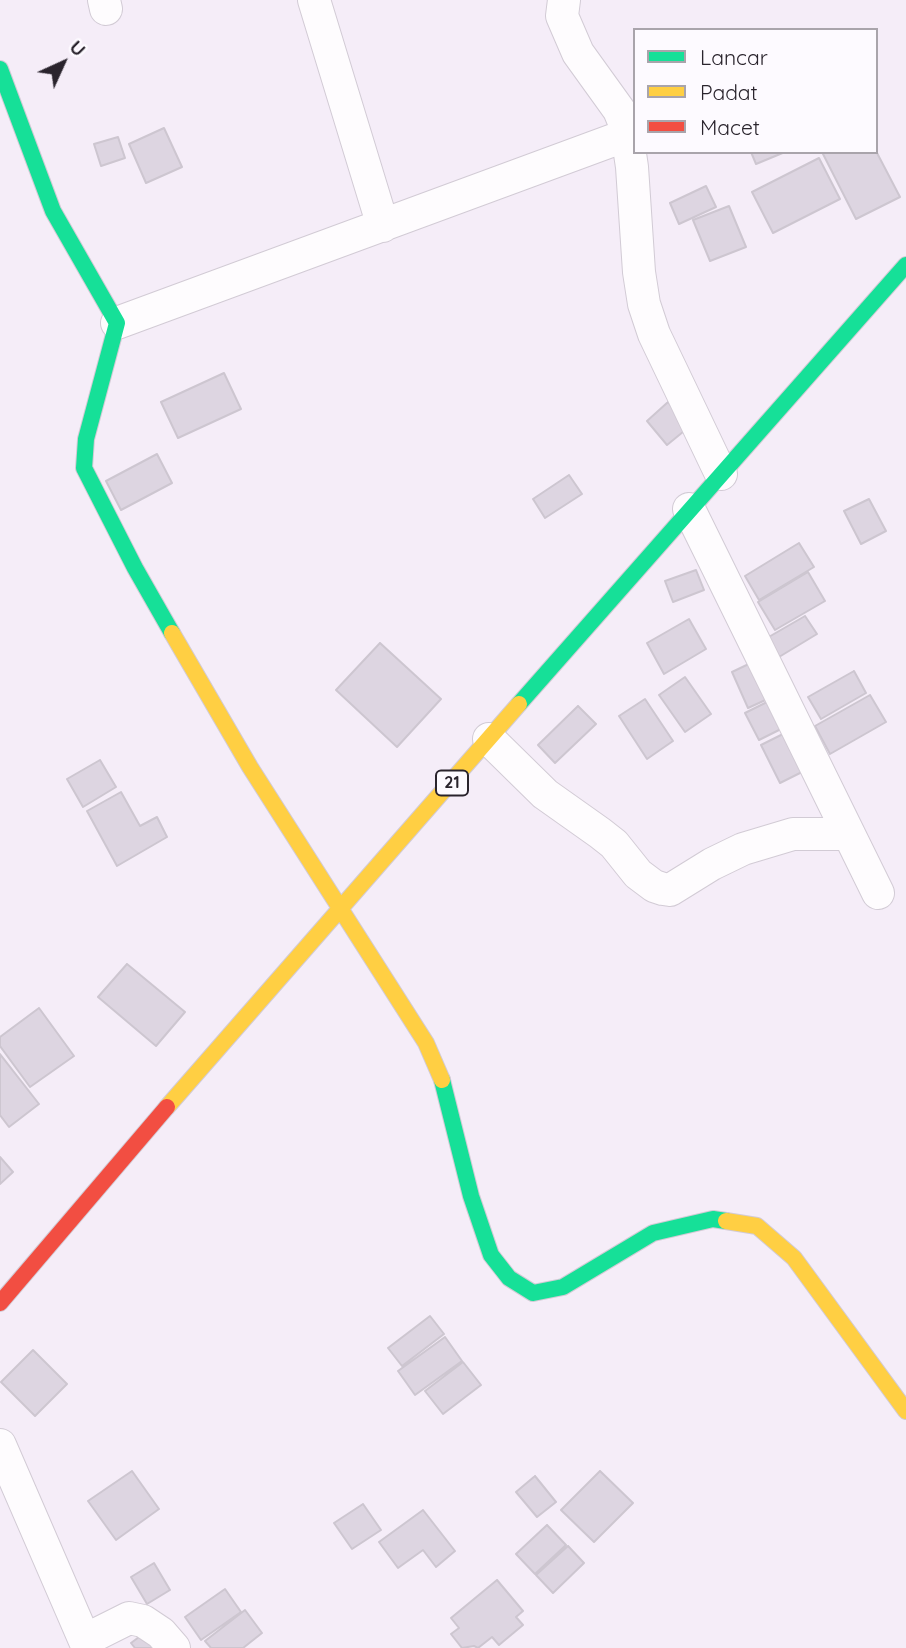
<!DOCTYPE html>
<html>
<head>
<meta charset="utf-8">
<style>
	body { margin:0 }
	#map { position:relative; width:906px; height:1648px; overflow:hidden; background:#f5edf8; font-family:Quicksand,sans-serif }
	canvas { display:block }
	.legend { position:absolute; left:633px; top:28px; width:245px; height:126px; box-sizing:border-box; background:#fdfaff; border:2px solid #a9a4ab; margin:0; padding:9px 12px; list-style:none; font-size:21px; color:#2a242d }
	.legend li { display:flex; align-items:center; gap:14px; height:35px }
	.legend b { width:35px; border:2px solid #a9a4ab }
	.north { position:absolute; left:28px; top:28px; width:70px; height:70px; -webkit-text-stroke:5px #fdfaff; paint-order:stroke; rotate:45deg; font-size:19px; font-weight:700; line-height:28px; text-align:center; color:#2a242d }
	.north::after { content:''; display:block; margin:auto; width:24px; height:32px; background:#2a242d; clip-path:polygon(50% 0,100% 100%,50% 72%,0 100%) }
</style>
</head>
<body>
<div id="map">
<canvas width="906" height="1648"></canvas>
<ul class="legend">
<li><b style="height:9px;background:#16e098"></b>Lancar</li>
<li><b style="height:9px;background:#ffcf43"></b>Padat</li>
<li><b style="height:9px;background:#f24e42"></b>Macet</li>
</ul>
<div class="north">U</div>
</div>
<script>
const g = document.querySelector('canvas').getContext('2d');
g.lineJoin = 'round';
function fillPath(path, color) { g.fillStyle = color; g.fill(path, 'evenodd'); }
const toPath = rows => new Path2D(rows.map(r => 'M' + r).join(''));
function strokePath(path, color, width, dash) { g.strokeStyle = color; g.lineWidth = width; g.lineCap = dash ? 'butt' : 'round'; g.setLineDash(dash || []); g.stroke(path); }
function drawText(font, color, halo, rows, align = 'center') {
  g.font = font + ' Quicksand,sans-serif'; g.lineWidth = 6; g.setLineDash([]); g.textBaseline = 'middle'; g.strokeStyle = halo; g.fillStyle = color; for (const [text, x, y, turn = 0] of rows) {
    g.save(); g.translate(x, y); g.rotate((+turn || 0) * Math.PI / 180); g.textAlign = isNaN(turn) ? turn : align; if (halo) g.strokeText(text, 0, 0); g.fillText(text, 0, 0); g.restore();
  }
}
const building = toPath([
	[164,128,182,167,146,183,129,144,164,128],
	[118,137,125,158,101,166,94,144,118,137],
	[876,151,900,197,856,219,822,152,876,151],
	[751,152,785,152,756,164,751,152],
	[819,158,840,199,773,233,752,192,819,158],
	[706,186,716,207,679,224,670,203,706,186],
	[729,206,746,247,710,261,693,220,729,206],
	[224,373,241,409,178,438,161,402,224,373],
	[668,402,689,427,667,445,647,421,668,402],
	[157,454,172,483,121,510,106,481,157,454],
	[569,475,582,494,545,518,533,499,569,475],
	[869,499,886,531,861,544,844,511,869,499],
	[799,543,814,567,759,600,745,576,799,543],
	[696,570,704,590,673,602,665,581,696,570],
	[808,572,825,601,775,630,758,602,808,572],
	[805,616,817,634,779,657,767,638,805,616],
	[689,619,706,649,664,674,647,643,689,619],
	[380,643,441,699,397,747,336,690,380,643],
	[755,661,772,697,748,708,732,672,755,661],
	[854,671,866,693,821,719,808,697,854,671],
	[685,677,711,714,685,732,659,695,685,677],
	[870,695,886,722,830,754,815,726,870,695],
	[645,699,673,741,647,759,619,716,645,699],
	[773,699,787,726,759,740,745,713,773,699],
	[578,706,596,724,555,763,538,745,578,706],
	[789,731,808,769,780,783,761,745,789,731],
	[100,760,116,787,83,807,67,779,100,760],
	[121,792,140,826,157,817,167,837,117,866,87,811,121,792],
	[127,964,185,1012,156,1046,98,997,127,964],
	[39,1008,74,1056,30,1087,0,1046,0,1037,39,1008],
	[0,1054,39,1104,9,1127,0,1115,0,1054],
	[0,1157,13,1172,0,1184,0,1157],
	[430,1316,444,1334,402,1366,388,1348,430,1316],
	[445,1337,462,1361,415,1395,398,1371,445,1337],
	[33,1350,67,1384,35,1416,1,1382,33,1350],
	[463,1362,481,1385,443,1414,425,1391,463,1362],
	[132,1471,159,1509,116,1540,88,1501,132,1471],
	[600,1471,633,1503,594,1542,561,1510,600,1471],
	[535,1476,556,1502,537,1517,516,1492,535,1476],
	[363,1504,381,1530,352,1549,334,1523,363,1504],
	[423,1510,455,1551,436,1567,423,1550,398,1568,379,1542,423,1510],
	[547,1525,566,1545,535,1574,516,1554,547,1525],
	[568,1546,584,1563,553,1593,536,1575,568,1546],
	[154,1563,170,1590,147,1604,131,1577,154,1563],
	[497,1580,523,1611,516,1617,523,1625,499,1645,492,1637,478,1648,474,1646,462,1648,451,1634,459,1628,451,1618,497,1580],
	[225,1589,241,1612,201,1640,185,1617,225,1589],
	[245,1610,262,1633,243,1648,211,1648,205,1641,245,1610],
	[147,1631,161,1648,135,1648,131,1643,147,1631]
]);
fillPath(building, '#ddd5e1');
strokePath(building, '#cdc6d0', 2);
const street = toPath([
	[104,0,106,9],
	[314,0,383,226],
	[564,0,562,16,578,53,619,110,626,127,632,167,639,272,644,304,654,334,721,474],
	[117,323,627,135],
	[689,509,878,893],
	[489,739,545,794,600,833,614,844,638,874,654,886,663,889,670,890,712,864,743,849,793,834,849,834],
	[0,1445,88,1648],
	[85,1640,129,1618,143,1621,161,1633,174,1648]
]);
const fast = toPath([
	[0,69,53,211,117,323,86,439,84,468,135,568,172,633],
	[519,704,906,265],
	[442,1080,471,1196,491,1255,509,1278,533,1293,563,1287,653,1233,713,1219,726,1221]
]);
const slow = toPath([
	[172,633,250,767,426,1043,442,1080],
	[167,1107,519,704],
	[726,1221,757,1226,794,1258,906,1411]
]);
const jam = toPath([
	[0,1303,167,1107]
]);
strokePath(street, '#d2cbd5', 34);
strokePath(fast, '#d2cbd5', 18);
strokePath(slow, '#d2cbd5', 18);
strokePath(jam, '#d2cbd5', 18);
strokePath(street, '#fefcfe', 32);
strokePath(fast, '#16e098', 16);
strokePath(slow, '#ffcf43', 16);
strokePath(jam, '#f24e42', 16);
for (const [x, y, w] of [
	[452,783,32]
]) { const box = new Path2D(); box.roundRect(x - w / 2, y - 12.5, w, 25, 5); g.fillStyle = '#fdfaff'; g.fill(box); strokePath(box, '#2a242d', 2); }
drawText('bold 16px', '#2a242d', null, [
	["21",452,783]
]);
</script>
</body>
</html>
